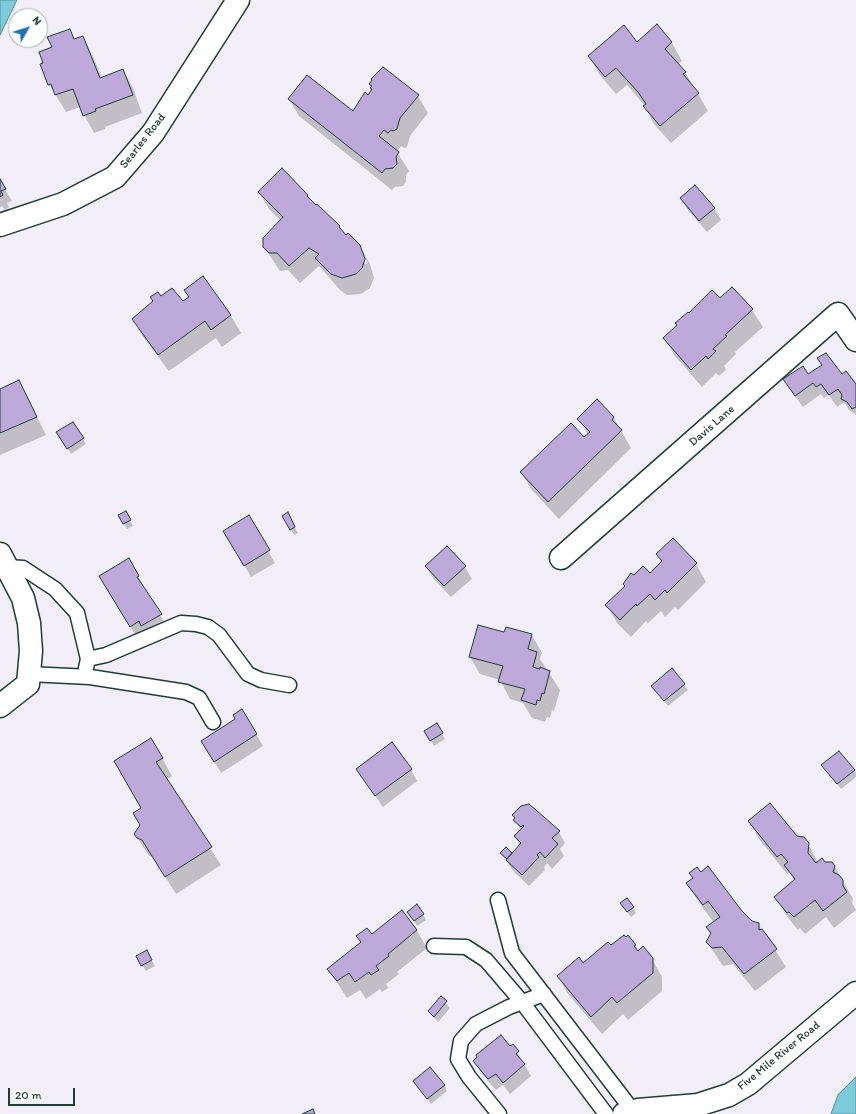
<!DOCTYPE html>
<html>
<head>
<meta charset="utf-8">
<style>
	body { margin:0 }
	#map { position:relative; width:856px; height:1114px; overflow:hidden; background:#f2eef7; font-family:Itim,sans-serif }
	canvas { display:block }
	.north { position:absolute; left:8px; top:8px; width:40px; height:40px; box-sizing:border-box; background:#fff; border:1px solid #a5b1ae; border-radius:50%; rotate:51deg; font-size:11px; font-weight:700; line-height:16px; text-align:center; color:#1f3d34 }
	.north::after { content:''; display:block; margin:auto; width:14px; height:18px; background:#1f6fb2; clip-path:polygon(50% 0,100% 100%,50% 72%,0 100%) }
	.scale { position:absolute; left:8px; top:1088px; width:67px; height:18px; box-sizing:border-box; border:2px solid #1f3d34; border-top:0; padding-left:5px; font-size:12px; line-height:14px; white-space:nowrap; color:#1f3d34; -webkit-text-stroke:3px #fff; paint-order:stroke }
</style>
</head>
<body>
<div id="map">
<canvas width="856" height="1114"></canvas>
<div class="north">N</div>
<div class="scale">20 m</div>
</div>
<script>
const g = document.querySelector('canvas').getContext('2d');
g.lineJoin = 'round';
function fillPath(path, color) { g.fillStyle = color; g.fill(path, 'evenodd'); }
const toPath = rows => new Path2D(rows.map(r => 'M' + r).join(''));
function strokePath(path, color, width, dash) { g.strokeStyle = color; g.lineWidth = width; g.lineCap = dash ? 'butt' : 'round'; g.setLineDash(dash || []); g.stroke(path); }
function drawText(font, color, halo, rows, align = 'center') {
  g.font = font + ' Itim,sans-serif'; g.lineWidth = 3.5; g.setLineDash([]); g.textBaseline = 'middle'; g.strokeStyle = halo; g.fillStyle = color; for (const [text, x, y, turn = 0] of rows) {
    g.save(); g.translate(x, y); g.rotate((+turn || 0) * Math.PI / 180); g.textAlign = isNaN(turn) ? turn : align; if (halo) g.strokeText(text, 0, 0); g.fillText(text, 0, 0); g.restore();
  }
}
const water = toPath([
	[0,0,17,0,0,35,0,0],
	[856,1077,856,1114,831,1114,838,1095,856,1077]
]);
fillPath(water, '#7ccada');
strokePath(water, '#579298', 1);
fillPath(toPath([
	[657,26,672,43,682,61,678,64,685,72,708,111,671,143,654,124,645,106,627,85,616,94,599,74,589,56,637,43],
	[69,30,75,39,82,37,92,54,102,78,123,70,133,88,142,113,105,127,105,129,94,133,80,107,66,112,49,84,44,64,53,48],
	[370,84,418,96,428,113,410,136,407,147,404,148,401,146,397,152,409,171,406,175,406,182,403,186,395,187,392,190,299,116,289,99,353,113,373,90],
	[0,181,12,201,7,203,9,207,5,210,2,206,0,207],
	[259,192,308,195,311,202,316,207,318,205,339,227,343,233,360,246,370,264,374,278,370,288,361,294,347,295,340,290,319,266,300,283,288,270,280,271,264,247,281,221,269,209],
	[362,253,365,256,367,264,365,264],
	[681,198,714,208,721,220,707,232,688,210],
	[203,277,231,316,241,333,222,347,216,338,169,371,143,337,133,319,160,297,182,303,189,298,185,290],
	[732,288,752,310,763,327,735,352,736,354,724,366,726,370,719,376,716,373,702,387,675,356,664,338,689,315,719,300],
	[808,375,841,375,856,386,856,415,849,410,844,402,837,407,829,395,824,398,821,394,803,407,791,391],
	[19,381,46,435,0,455,0,390],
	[597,401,614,418,631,448,559,519,531,489,521,472,584,438,588,435,579,419],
	[61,438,83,439,86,444,71,454],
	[125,512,133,526,127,529,119,516],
	[283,516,290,519,298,533,294,535],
	[249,517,275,563,251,577,225,531],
	[673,539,696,564,706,582,678,610,675,607,665,617,661,611,648,623,646,621,631,637,617,623,607,605,634,576,650,575,662,563,657,555],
	[447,547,465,567,472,579,451,597,433,578,426,566],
	[129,560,145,588,143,589,167,626,137,638,101,576],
	[504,634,532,635,542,653,540,659,560,690,554,711,552,710,550,718,547,717,545,722,532,718,523,703,510,699,500,680,480,674,470,657],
	[672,670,688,690,668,706,652,686],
	[236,719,256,734,263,746,221,773,209,753],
	[436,724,445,739,434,746,425,731],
	[839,753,856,773,856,777,841,789,823,765],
	[162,758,172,776,166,780,221,865,176,894,153,857,149,856,135,834,141,826,143,808,115,761],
	[357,769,411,770,417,781,383,807],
	[513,815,559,832,565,843,560,849,564,856,552,869,547,863,544,867,545,870,529,886,514,872,501,853,512,854,520,846,515,837,521,831],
	[749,821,796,837,808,844,818,862,835,867,853,899,852,903,856,910,834,928,826,917,805,934,800,928,798,930,786,915,776,897,795,881,790,872,787,874,759,839],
	[701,873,751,922,758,924,786,967,755,991,733,964,723,966,707,942,712,934,708,928,714,923,698,901,688,884],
	[633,907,636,913,631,917,625,909],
	[402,911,417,931,427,948,397,972,399,974,386,984,388,988,382,992,380,989,366,999,360,990,347,998,328,969],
	[408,912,423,914,426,920,417,926],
	[635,945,638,952,652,959,662,977,662,991,628,1020,623,1014,602,1034,568,994,558,976,583,964,611,947],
	[146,951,155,966,146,971,137,957],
	[441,997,450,1008,438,1022,429,1011],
	[513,1045,531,1076,510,1094,503,1085,496,1090,481,1073,474,1061],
	[414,1081,444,1085,447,1091,431,1104]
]), '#0003');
const building = toPath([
	[657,24,672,42,665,49,686,72,683,74,699,93,660,126,643,106,646,104,638,92,616,68,605,77,588,56,624,25,637,42,657,24],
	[70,29,74,39,83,36,100,78,123,69,133,95,95,109,96,111,83,116,73,89,55,95,51,84,48,85,40,64,43,63,39,52,52,47,47,37,70,29],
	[383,67,419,95,400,118,397,129,393,131,391,130,388,133,384,130,379,136,399,152,396,157,397,164,393,168,385,169,382,173,288,99,307,75,353,111,365,92,368,95,372,89,370,88,372,86,369,84,372,80,371,79,383,67],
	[282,168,308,195,307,196,316,205,317,204,340,226,339,227,346,235,348,233,360,245,365,259,362,268,356,274,342,278,331,274,315,258,319,254,309,248,289,266,277,253,269,253,263,247,263,238,283,217,258,192,282,168],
	[0,179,6,189,1,191,3,195,0,197,0,179],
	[695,185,715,208,699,221,680,198,695,185],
	[203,276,231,315,211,330,205,321,158,355,132,319,153,301,150,297,158,292,161,296,172,288,183,301,189,297,184,290,203,276],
	[732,287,753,309,725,335,727,336,713,349,716,351,708,359,706,356,691,370,663,338,677,325,675,323,688,312,689,313,712,290,720,298,732,287],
	[826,353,842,374,846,371,856,384,856,407,852,409,847,402,841,399,842,395,838,389,829,395,821,384,816,387,813,383,795,396,783,379,803,366,808,374,822,365,817,358,826,353],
	[19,380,37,417,0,433,0,389,19,380],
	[597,399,614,417,612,420,622,430,548,502,520,472,571,423,584,437,590,432,577,419,597,399],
	[73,422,84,438,67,449,56,432,73,422],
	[126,511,131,520,123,524,118,515,126,511],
	[288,512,295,527,290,530,282,516,288,512],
	[249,515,270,550,244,566,223,531,249,515],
	[673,538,697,563,667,593,665,590,655,600,650,594,637,606,636,604,620,620,605,605,625,586,623,584,631,573,634,575,643,566,650,573,662,561,656,554,673,538],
	[447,546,466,566,444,586,425,566,447,546],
	[129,558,139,576,137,577,162,614,141,626,139,621,130,627,99,576,129,558],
	[478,625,504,632,506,627,532,634,528,649,537,652,533,667,540,669,540,667,550,671,544,694,542,693,540,701,537,700,536,705,521,700,525,689,498,682,503,666,469,657,478,625],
	[672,668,685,684,664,701,651,686,672,668],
	[242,709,257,734,214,762,201,741,235,719,233,715,242,709],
	[437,723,443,733,430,741,424,731,437,723],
	[151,738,163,758,156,762,212,847,165,877,142,840,137,838,134,834,140,825,133,813,141,808,114,761,151,738],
	[392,742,412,769,375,796,356,769,392,742],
	[839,751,855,770,837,784,821,765,839,751],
	[770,803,797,836,804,837,809,843,808,853,816,863,822,858,825,862,832,862,835,866,833,872,839,875,843,880,843,886,847,892,823,911,815,900,794,917,789,912,787,913,774,897,795,879,784,865,788,862,781,854,777,857,748,821,770,803],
	[529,804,560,831,552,838,558,844,545,858,540,852,537,855,539,857,522,875,506,860,521,843,514,836,524,826,523,825,521,827,513,820,515,818,512,815,521,806,529,804],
	[506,847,512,853,507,859,500,853,506,847],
	[708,866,742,911,752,921,759,923,759,930,762,929,777,949,744,974,722,947,712,948,706,942,711,933,706,927,720,917,708,901,703,905,686,883,693,878,689,873,697,867,701,872,708,866],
	[627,898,634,907,627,912,620,903,627,898],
	[417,904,424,914,414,921,407,912,417,904],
	[402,910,417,930,388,954,389,956,376,966,379,970,371,975,369,972,355,982,349,973,337,981,327,969,361,942,356,936,367,928,372,934,402,910],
	[624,935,626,937,628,935,636,945,634,946,638,951,643,946,653,958,653,973,617,1003,612,997,591,1017,557,976,579,957,583,963,608,942,611,945,624,935],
	[147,950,152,960,141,966,136,956,147,950],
	[441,996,447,1001,434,1017,428,1011,441,996],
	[501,1035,510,1046,513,1044,519,1051,516,1054,525,1064,503,1083,496,1074,488,1079,473,1061,477,1057,476,1055,501,1035],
	[430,1067,445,1085,427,1099,413,1081,430,1067],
	[313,1109,315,1114,302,1114,313,1109]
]);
fillPath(building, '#bca9d9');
strokePath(building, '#1f3d34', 1);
const service = toPath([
	[7,567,23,568,55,589,77,613,88,659,86,668],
	[88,659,106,655,181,623,196,624,208,627,219,635,248,674,261,680,289,685],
	[29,674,90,677,186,692,199,698,213,722],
	[498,900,512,953,633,1111],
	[434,946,466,947,486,960,522,1002,606,1114],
	[499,1114,469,1077,458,1059,461,1041,476,1024,509,1007,544,994]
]);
const minor = toPath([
	[0,225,63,204,115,177,153,133,238,0],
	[0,554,23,598,29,623,31,651,28,684,0,706],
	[561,558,838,314,856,340],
	[624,1114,638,1110,698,1105,729,1095,748,1084,856,993]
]);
strokePath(service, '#1f3d34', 17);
strokePath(minor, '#1f3d34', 25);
strokePath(service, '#fff', 14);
strokePath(minor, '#fff', 22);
drawText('12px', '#1f3d34', '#fff', [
	["Searles Road",143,141,-52],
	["Davis Lane",712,426,-41],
	["Five Mile River Road",779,1056,-39]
]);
</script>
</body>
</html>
